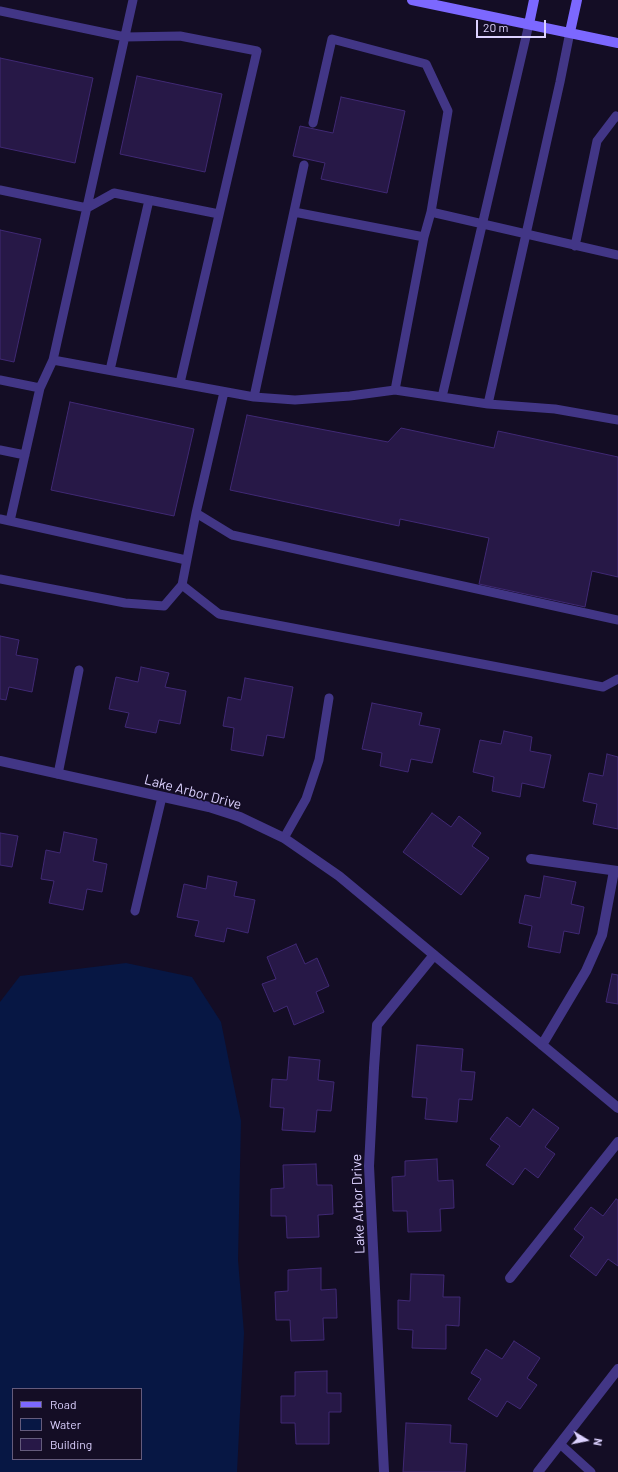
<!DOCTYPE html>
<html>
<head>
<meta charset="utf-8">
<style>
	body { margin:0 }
	#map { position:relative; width:618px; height:1472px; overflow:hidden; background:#140d25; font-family:Barlow,sans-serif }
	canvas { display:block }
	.legend { position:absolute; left:12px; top:1388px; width:130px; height:72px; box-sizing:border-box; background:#140d25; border:1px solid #645b7c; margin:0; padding:5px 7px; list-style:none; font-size:12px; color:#dcd1ff }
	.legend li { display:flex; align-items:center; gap:8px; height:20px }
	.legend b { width:20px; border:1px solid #645b7c }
	.north { position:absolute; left:566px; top:1420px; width:40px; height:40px; -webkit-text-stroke:3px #140d25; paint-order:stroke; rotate:100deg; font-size:11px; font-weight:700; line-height:16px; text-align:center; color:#dcd1ff }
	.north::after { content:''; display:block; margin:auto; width:14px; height:18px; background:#dcd1ff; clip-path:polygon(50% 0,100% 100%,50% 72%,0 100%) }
	.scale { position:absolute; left:476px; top:20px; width:70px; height:18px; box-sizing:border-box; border:2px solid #dcd1ff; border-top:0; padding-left:5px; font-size:12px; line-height:14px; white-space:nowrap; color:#dcd1ff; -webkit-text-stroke:3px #140d25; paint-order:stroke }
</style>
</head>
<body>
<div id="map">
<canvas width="618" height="1472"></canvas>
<ul class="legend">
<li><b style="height:5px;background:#7c68ff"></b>Road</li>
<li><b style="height:11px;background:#071744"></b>Water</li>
<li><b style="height:11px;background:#271847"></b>Building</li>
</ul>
<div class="north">N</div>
<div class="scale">20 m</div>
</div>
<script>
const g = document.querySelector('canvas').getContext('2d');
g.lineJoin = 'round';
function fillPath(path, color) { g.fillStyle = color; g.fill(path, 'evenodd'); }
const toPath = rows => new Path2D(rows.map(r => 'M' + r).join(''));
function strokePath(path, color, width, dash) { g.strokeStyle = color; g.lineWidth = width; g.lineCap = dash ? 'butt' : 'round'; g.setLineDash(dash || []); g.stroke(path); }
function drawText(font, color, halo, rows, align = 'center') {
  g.font = font + ' Barlow,sans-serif'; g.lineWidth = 3.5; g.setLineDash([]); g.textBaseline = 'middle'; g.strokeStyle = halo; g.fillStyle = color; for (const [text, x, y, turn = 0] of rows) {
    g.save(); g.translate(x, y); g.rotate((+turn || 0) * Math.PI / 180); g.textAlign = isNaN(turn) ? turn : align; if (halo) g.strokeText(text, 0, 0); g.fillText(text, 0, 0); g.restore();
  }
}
fillPath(toPath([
	[126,963,192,977,221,1022,241,1121,238,1260,244,1333,237,1472,0,1472,0,1002,20,976],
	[13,1389,141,1389,141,1459,13,1459]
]), '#071744');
const building = toPath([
	[0,58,93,78,75,163,0,147,0,58],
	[137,76,222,94,205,172,120,154,137,76],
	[341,97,405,111,387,193,321,179,325,163,293,156,300,126,333,133,341,97],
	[0,230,41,239,14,362,0,359,0,230],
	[70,402,194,429,174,516,51,490,70,402],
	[247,415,388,442,401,428,494,448,498,431,618,457,618,577,592,571,585,607,479,584,489,538,400,519,399,526,230,490,247,415],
	[0,636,19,640,16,655,38,659,32,692,9,687,6,700,0,699,0,636],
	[141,667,169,673,165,687,186,691,180,724,159,720,156,733,125,727,129,713,109,709,116,677,138,682,141,667],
	[245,678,293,687,284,738,267,735,263,756,231,750,234,728,223,726,228,697,241,700,245,678],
	[372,703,422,713,419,725,440,729,432,763,411,759,408,772,380,766,382,753,362,749,372,703],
	[504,731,532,737,530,751,551,755,544,788,522,783,520,797,492,791,494,777,473,772,480,740,501,744,504,731],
	[607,754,618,757,618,829,593,824,597,804,583,801,589,773,603,776,607,754],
	[432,813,451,827,459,816,481,833,472,846,489,858,461,895,403,852,432,813],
	[64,832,97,839,93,861,107,864,102,892,87,889,83,910,49,903,54,881,41,879,46,850,60,853,64,832],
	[0,833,18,836,12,867,0,865,0,833],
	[208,876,237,882,234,896,255,900,248,933,227,928,224,942,195,936,199,921,177,917,184,884,206,889,208,876],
	[544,876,576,882,571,904,584,907,579,934,564,931,560,953,528,947,532,926,519,923,525,895,540,898,544,876],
	[296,944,305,964,317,958,329,986,316,992,324,1012,294,1025,287,1006,274,1012,262,984,276,979,267,957,296,944],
	[612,974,618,975,618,1004,606,1002,612,974],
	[417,1045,463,1049,461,1071,475,1072,472,1100,459,1099,457,1122,425,1119,427,1098,412,1097,417,1045],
	[289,1057,320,1060,318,1080,334,1082,331,1111,317,1110,315,1132,282,1130,284,1108,270,1107,272,1079,287,1080,289,1057],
	[533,1109,559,1128,545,1147,555,1154,538,1178,525,1168,513,1185,486,1165,500,1146,490,1139,507,1117,520,1127,533,1109],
	[437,1159,438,1181,453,1180,454,1208,440,1209,441,1231,408,1232,407,1211,393,1211,392,1177,405,1176,405,1161,437,1159],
	[316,1164,317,1185,332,1185,333,1214,318,1215,319,1237,287,1238,286,1216,271,1216,271,1189,284,1188,283,1165,316,1164],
	[616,1199,618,1200,618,1266,608,1259,596,1276,570,1256,584,1237,574,1229,591,1207,603,1216,616,1199],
	[321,1268,321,1290,336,1289,337,1318,323,1318,324,1340,291,1341,290,1320,276,1320,275,1292,288,1291,288,1270,321,1268],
	[411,1274,444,1275,443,1297,460,1297,459,1326,446,1325,446,1349,412,1348,413,1330,398,1329,398,1300,410,1301,411,1274],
	[514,1341,540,1358,527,1378,537,1385,520,1409,507,1401,497,1417,468,1399,481,1379,471,1373,486,1349,502,1359,514,1341],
	[327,1371,327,1393,341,1393,341,1412,329,1412,329,1444,296,1444,295,1423,281,1423,281,1396,295,1396,295,1372,327,1371],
	[406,1423,451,1425,450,1443,467,1444,465,1472,403,1472,406,1423]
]);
fillPath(building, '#271847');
strokePath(building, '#402974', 1);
strokePath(toPath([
	[133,0,53,360,254,397,295,400,350,396,395,390,488,404,555,409,618,420],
	[0,11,125,37,180,36,257,51,180,383],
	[0,190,87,208,114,193,219,214],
	[294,212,424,237,431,212,448,111,426,64,332,39,313,123],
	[431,212,618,255],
	[575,246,597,141,616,116,618,117],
	[110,370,149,200],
	[0,380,40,388],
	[395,390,424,237],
	[254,397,304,165],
	[442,397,529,24],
	[488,404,560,82,570,32],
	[0,450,25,455],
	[196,513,232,535,618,620],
	[0,519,186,560],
	[10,521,40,388,53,360],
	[0,579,125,603,164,606,182,585,196,513,224,392],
	[182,585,219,614,603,687,618,679],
	[58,774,79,670],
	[284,838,306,799,319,760,329,698],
	[135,911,162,797],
	[560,1444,591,1472]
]), '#423686', 9);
strokePath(toPath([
	[0,761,209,807,240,817,284,838,339,876,618,1108],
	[531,859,618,871],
	[542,1045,586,971,602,935,614,871],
	[510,1278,618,1142],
	[384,1472,369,1166,374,1068,377,1025,434,955],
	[538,1472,618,1369]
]), '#423686', 10);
strokePath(toPath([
	[412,0,618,43],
	[529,24,534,0],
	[570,32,577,0]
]), '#7c68ff', 10);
drawText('14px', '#dcd1ff', '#140d25', [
	["Lake Arbor Drive",193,792,15],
	["Lake Arbor Drive",358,1204,-92]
]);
</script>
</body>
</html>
